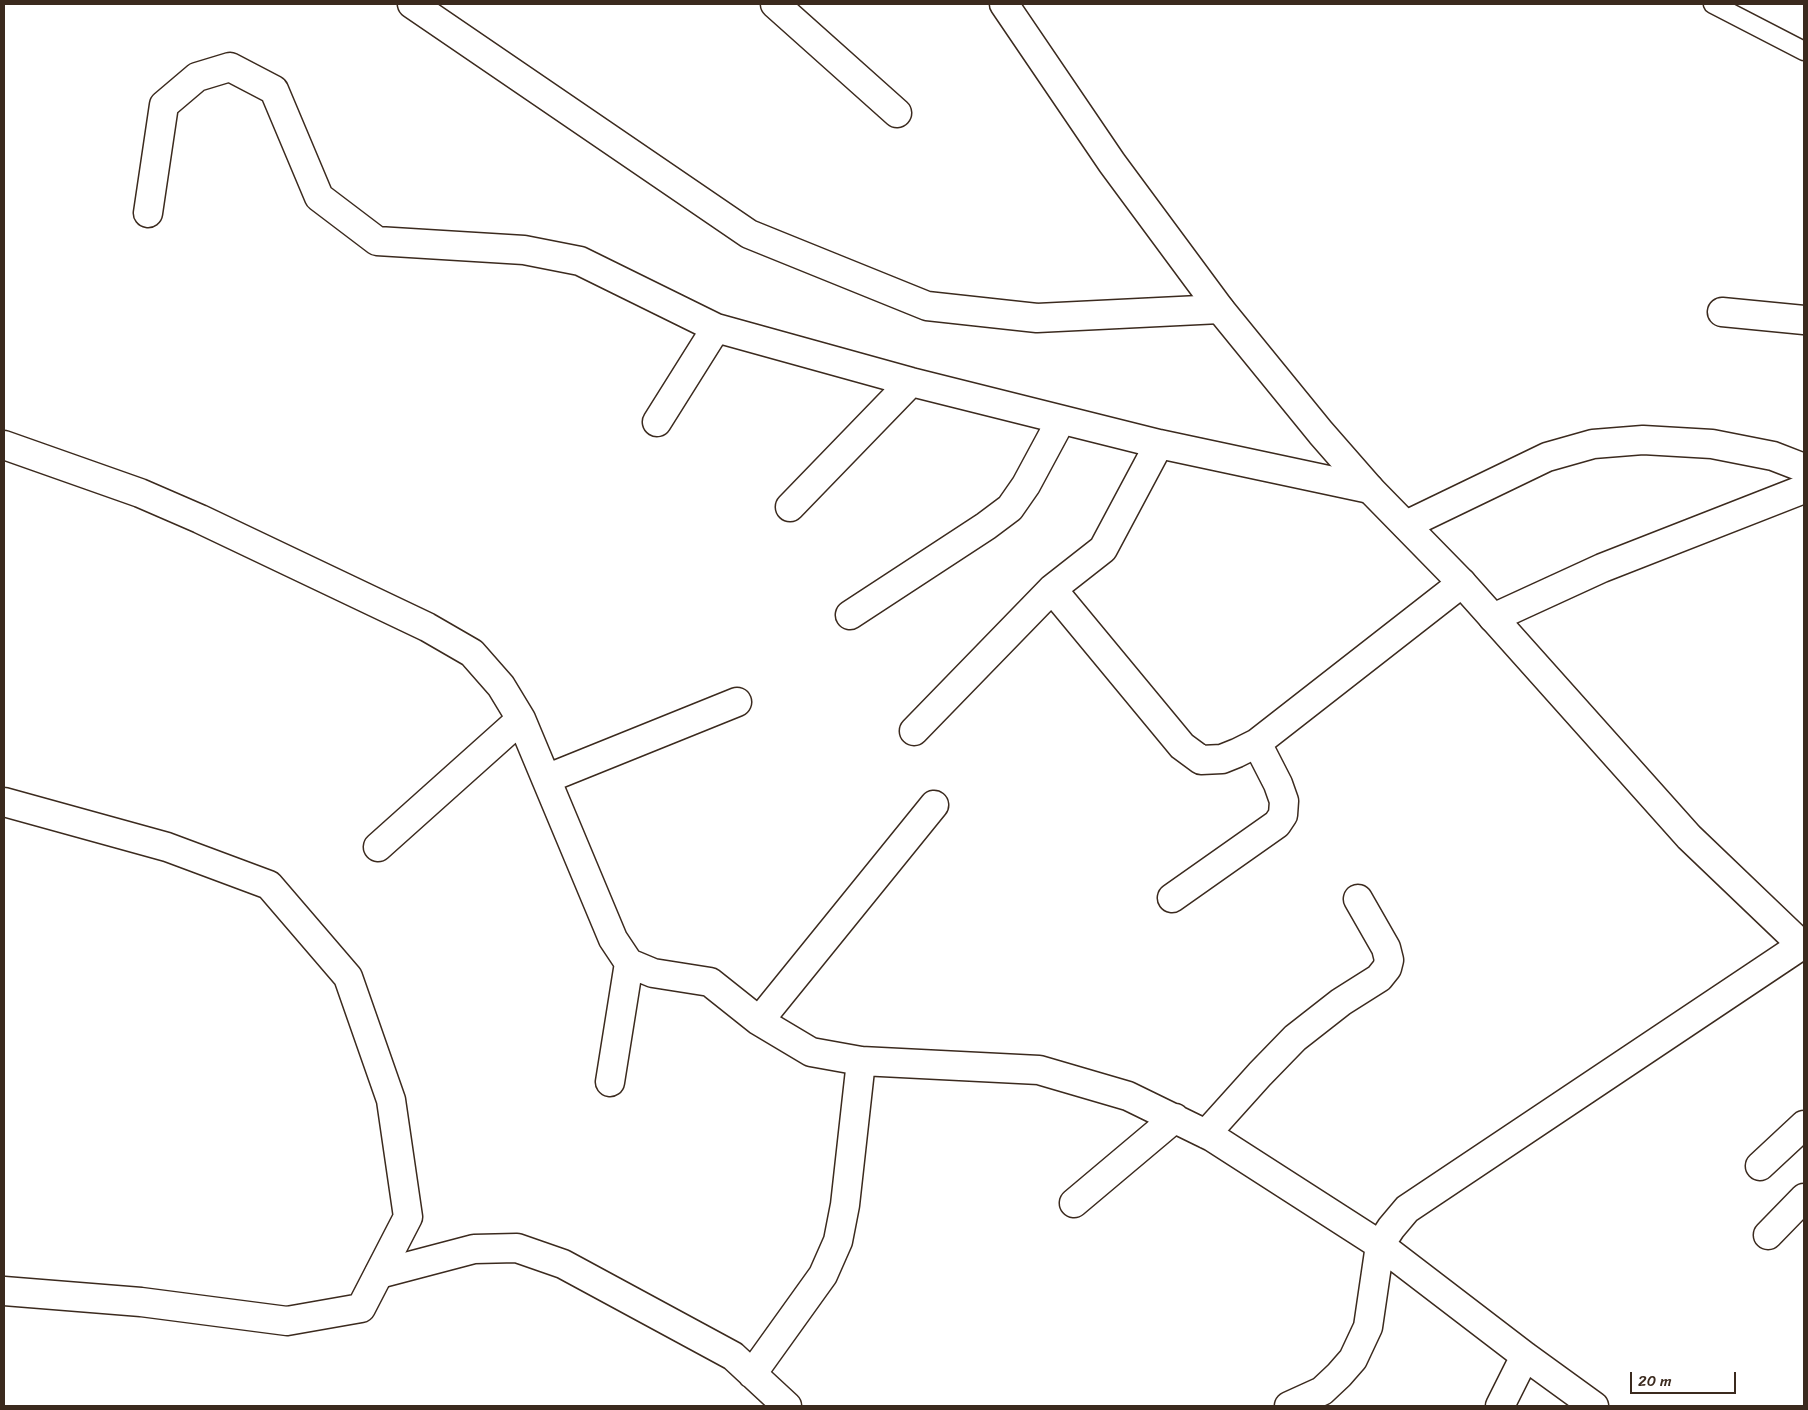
<!DOCTYPE html>
<html>
<head>
<meta charset="utf-8">
<style>
	body { margin:0 }
	#map { position:relative; width:1808px; height:1410px; overflow:hidden; background:#fff; font-family:Sriracha,sans-serif }
	canvas { display:block }
	.frame { position:absolute; inset:0; border:5px solid #3b2a1e; pointer-events:none }
	.scale { position:absolute; left:1630px; top:1372px; width:106px; height:22px; box-sizing:border-box; border:2px solid #3b2a1e; border-top:0; padding-left:6px; font-size:15px; line-height:18px; white-space:nowrap; color:#3b2a1e; -webkit-text-stroke:4px #fff; paint-order:stroke }
</style>
</head>
<body>
<div id="map">
<canvas width="1808" height="1410"></canvas>
<div class="frame"></div>
<div class="scale">20 m</div>
</div>
<script>
const g = document.querySelector('canvas').getContext('2d');
g.lineJoin = 'round';
const toPath = rows => new Path2D(rows.map(r => 'M' + r).join(''));
function strokePath(path, color, width, dash) { g.strokeStyle = color; g.lineWidth = width; g.lineCap = dash ? 'butt' : 'round'; g.setLineDash(dash || []); g.stroke(path); }
const service = toPath([
	[1713,4,1804,51]
]);
const minor = toPath([
	[412,4,749,234,927,306,1037,318,1220,309],
	[775,4,897,113],
	[148,213,164,105,197,77,230,67,274,90,319,197,377,241,524,250,580,261,716,328,911,382,1159,444,1370,489],
	[1722,312,1804,320],
	[657,422,716,328],
	[4,445,140,493,200,519,427,627,472,653,501,686,521,719,613,939,629,963,610,1082],
	[790,507,911,382],
	[1406,525,1547,457,1593,444,1643,440,1712,444,1773,456,1804,468],
	[1052,589,1182,746,1201,760,1222,759,1237,753,1257,743,1462,583],
	[850,615,986,526,1010,508,1026,485,1061,420],
	[1493,618,1602,568,1804,489],
	[914,731,1052,589,1103,549,1159,444],
	[546,779,737,702],
	[378,847,521,719],
	[1172,898,1277,824,1283,815,1284,801,1278,784,1257,743],
	[629,963,653,973,710,982,759,1021,811,1052,861,1061,1039,1070,1128,1096,1212,1137,1380,1245,1525,1356,1594,1406],
	[759,1021,934,805],
	[1206,1134,1260,1074,1295,1038,1341,1002,1379,978,1387,968,1389,960,1386,948,1358,899],
	[1760,1166,1804,1125],
	[1074,1203,1175,1118],
	[1768,1235,1804,1198],
	[379,1274,474,1249,517,1248,563,1264,733,1356,787,1406],
	[752,1374,823,1275,838,1241,845,1205,861,1061],
	[1289,1406,1322,1391,1339,1375,1353,1359,1368,1327,1380,1245,1391,1228,1407,1209,1802,945],
	[1500,1406,1525,1356]
]);
const tertiary = toPath([
	[1004,4,1112,163,1220,309,1321,433,1370,489,1462,583,1689,837,1804,947],
	[4,802,167,847,269,885,348,977,391,1100,408,1217,361,1308,287,1321,141,1302,4,1291]
]);
strokePath(service, '#3b2a1e', 21);
strokePath(minor, '#3b2a1e', 31);
strokePath(tertiary, '#3b2a1e', 31);
strokePath(service, '#fff', 18);
strokePath(minor, '#fff', 28);
strokePath(tertiary, '#fff', 28);
</script>
</body>
</html>
